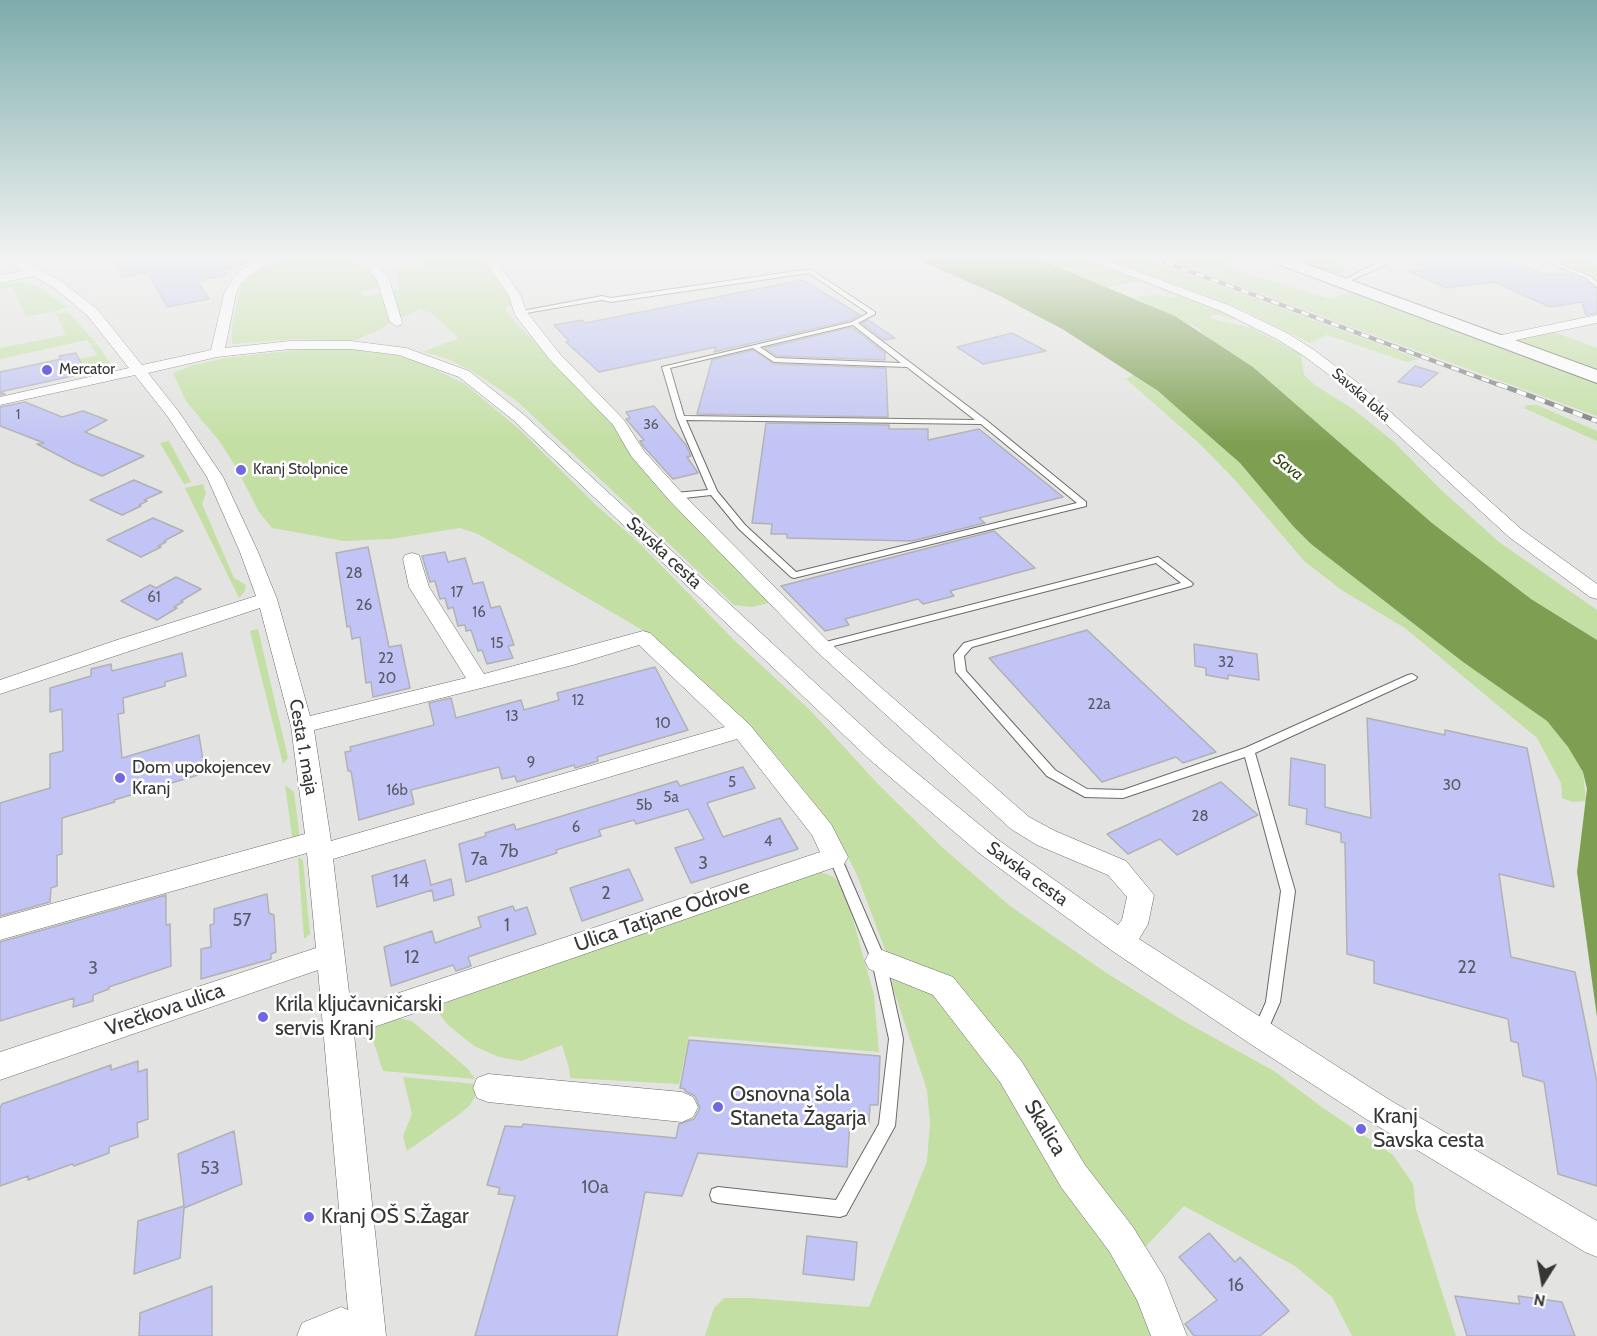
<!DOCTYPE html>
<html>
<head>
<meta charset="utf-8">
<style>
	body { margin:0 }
	#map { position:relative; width:1597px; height:1336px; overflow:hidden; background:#e3e4e1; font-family:Cabin,sans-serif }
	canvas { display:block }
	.north { position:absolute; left:1513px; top:1252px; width:60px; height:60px; -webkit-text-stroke:4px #fff; paint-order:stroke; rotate:191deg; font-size:16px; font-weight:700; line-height:24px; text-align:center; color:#363635 }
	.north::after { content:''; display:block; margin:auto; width:21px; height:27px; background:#363635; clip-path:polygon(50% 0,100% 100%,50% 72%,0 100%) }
</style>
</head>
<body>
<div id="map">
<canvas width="1597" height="1336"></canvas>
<div class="north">N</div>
</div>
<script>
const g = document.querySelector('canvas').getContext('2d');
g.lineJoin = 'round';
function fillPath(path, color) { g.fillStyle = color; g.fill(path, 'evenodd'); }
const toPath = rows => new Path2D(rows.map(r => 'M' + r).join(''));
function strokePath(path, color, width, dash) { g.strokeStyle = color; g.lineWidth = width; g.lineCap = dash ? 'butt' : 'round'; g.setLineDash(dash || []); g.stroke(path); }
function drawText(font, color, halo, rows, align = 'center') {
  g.font = font + ' Cabin,sans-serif'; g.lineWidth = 5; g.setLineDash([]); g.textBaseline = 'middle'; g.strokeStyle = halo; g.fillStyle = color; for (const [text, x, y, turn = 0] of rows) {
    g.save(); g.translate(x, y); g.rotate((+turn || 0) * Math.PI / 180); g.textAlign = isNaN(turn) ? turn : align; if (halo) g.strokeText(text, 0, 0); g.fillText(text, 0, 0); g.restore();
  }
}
fillPath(toPath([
	[287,257,349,257,372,273,382,287,362,292,363,296,386,294,390,322,379,330,353,341,296,339,232,344,232,325,242,283,250,274],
	[421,257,482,257,514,303,505,309,515,322,576,383,773,602,752,607,734,605,518,402,477,374,448,359,423,352,459,338,431,313,420,309,403,317,399,315,392,291,400,289,396,268,424,265],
	[1034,257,1080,257,1238,317,1234,319,1213,314,1209,318,1252,328,1301,354,1304,375,1315,385,1353,409,1393,441,1439,488,1499,542,1597,610,1597,640,1531,599,1432,523,1253,367,1201,333,1200,329,1134,297,1158,295,1175,298,1175,295,1139,281,1106,287],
	[1100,257,1142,257,1419,359,1407,362,1327,335,1310,343,1239,308],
	[1159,257,1242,257,1229,262,1229,265,1247,274,1331,299,1353,291,1454,329,1472,338,1524,354,1597,382,1597,416],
	[1287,257,1344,257,1340,264,1347,272,1339,274,1331,273],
	[18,282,36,285,67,307,57,311,26,317,13,287,0,289,0,284],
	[68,312,96,343,90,344,87,340,0,359,0,348,66,335,56,314],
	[1551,331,1597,348,1597,371,1519,342,1516,338],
	[97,344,111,364,106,367,103,364,84,368,79,359,97,355,91,345],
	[305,349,349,349,395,355,423,363,465,384,519,429,596,505,639,543,735,641,811,711,878,784,943,848,1010,906,1105,972,1182,1020,1274,1071,1323,1108,1393,1155,1413,1184,1416,1210,1456,1336,1352,1336,1332,1297,1295,1266,1184,1206,1130,1263,1160,1336,705,1336,714,1308,724,1298,751,1298,869,1307,927,1161,930,1123,927,1090,893,988,889,960,857,875,841,843,804,790,774,753,644,631,478,534,460,528,391,539,344,541,272,528,259,512,237,469,220,442,186,401,173,373,190,366,225,358],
	[1134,375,1170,400,1240,463,1293,526,1311,544,1463,662,1547,721,1568,747,1583,772,1586,801,1573,802,1562,798,1561,783,1537,738,1405,628,1343,591,1304,561,1236,481,1200,444,1126,379],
	[1526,405,1537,405,1597,431,1597,441,1524,408],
	[169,441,191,482,184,484,160,443],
	[203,484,206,493,202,504,234,578,246,585,245,591,239,598,185,488],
	[258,629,288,758,283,764,250,631],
	[285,785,294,792,300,840,293,843],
	[298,857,303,860,310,934,304,939],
	[818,871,834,877,845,891,874,995,879,1052,689,1036,679,1084,570,1078,569,1068,562,1045,521,1061,499,1057,474,1046,448,1025,432,1005],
	[394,1017,412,1021,468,1069,475,1079,383,1071,369,1028],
	[403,1077,476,1084,477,1093,470,1105,461,1113,407,1151,403,1136,412,1114]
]), '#c3dfa3');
fillPath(toPath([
	[912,257,1034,257,1175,316,1253,367,1432,523,1531,599,1597,640,1597,1017,1577,872,1587,789,1583,772,1568,747,1547,721,1463,662,1311,544,1293,526,1240,463,1158,391,1064,330,1000,296]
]), '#7e9f51');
const building = toPath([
	[131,257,249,257,249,263,223,270,227,275,197,281,209,299,167,307,148,272,123,277,113,260,131,257],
	[1404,257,1502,257,1544,274,1569,274,1587,282,1597,289,1597,313,1586,315,1582,302,1550,307,1494,282,1446,288,1409,271,1429,269,1404,257],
	[803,280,860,315,851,320,714,352,716,347,599,372,566,342,569,341,554,325,582,320,585,323,803,280],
	[868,320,895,338,884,340,862,323,868,320],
	[852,327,885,353,885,360,777,356,765,348,852,327],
	[1012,333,1046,351,983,364,957,347,1012,333],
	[753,350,774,364,886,368,888,417,697,414,712,360,753,350],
	[76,353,86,373,0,392,5,394,0,395,0,372,61,359,59,356,76,353],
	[1415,366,1438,373,1421,387,1398,382,1415,366],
	[25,402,62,417,83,411,107,420,85,432,144,456,102,476,75,464,37,444,44,443,0,426,0,407,25,402],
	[654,406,686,445,691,456,687,457,698,473,673,479,643,446,640,441,644,440,626,419,630,418,626,412,654,406],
	[766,423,889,425,889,429,928,429,928,440,979,429,1063,497,979,518,985,523,912,541,787,538,787,534,771,534,772,524,752,523,766,423],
	[134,480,162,492,144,500,147,501,139,505,141,506,122,515,90,500,134,480],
	[153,518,183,531,164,541,166,542,158,546,161,547,141,557,107,540,153,518],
	[994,531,1035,568,950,591,954,596,923,604,918,599,845,619,849,625,825,631,781,586,994,531],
	[368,547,389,647,401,645,410,688,373,697,371,682,366,683,360,637,352,639,350,626,347,627,336,553,368,547],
	[445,552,448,562,465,558,473,584,483,582,491,608,500,606,514,645,508,646,513,658,487,664,482,650,478,651,471,630,466,631,465,625,458,626,453,607,448,609,445,598,440,599,435,581,430,582,422,556,445,552],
	[176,577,201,589,181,601,183,602,174,607,177,608,157,620,121,601,150,585,156,588,176,577],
	[1087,630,1216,752,1183,763,1176,757,1102,782,989,658,1087,630],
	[1194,644,1257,654,1259,680,1228,675,1228,679,1206,675,1206,668,1195,666,1194,644],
	[182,653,186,676,165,682,165,686,123,698,124,713,118,714,122,758,199,735,205,773,114,800,115,802,62,818,62,854,57,855,57,886,51,888,50,902,0,916,0,803,50,788,50,754,63,751,62,709,50,712,50,688,91,676,91,669,111,664,112,671,182,653],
	[655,667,688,730,597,757,598,761,575,768,574,765,517,782,515,776,502,779,499,767,411,790,414,804,359,820,351,771,348,771,345,752,351,751,350,747,434,725,429,703,451,698,456,718,521,700,524,710,559,700,557,693,655,667],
	[1367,718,1445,735,1445,730,1527,748,1554,887,1499,874,1511,957,1575,972,1597,1082,1597,1186,1558,1174,1544,1082,1523,1076,1518,1043,1511,1041,1508,1019,1374,983,1374,961,1347,954,1345,843,1341,842,1341,833,1306,824,1307,809,1289,805,1291,758,1325,765,1325,807,1371,818,1367,718],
	[743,767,755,788,707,803,723,837,780,818,798,849,691,883,675,848,704,839,688,809,636,824,634,820,599,830,601,836,556,850,557,853,466,882,459,844,486,836,485,833,514,824,516,830,677,781,680,786,743,767],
	[1221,782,1258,815,1177,855,1160,839,1128,854,1107,834,1221,782],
	[425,860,431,885,451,879,454,895,434,901,432,890,377,907,372,876,425,860],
	[629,869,643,900,582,921,570,888,629,869],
	[267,894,269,913,274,915,276,952,271,954,271,959,201,979,201,949,211,947,210,925,214,924,214,909,267,894],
	[166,895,166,925,170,924,171,966,109,987,109,989,93,995,93,1001,73,1007,74,998,0,1021,0,942,166,895],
	[513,906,515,911,527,907,536,934,468,957,471,966,456,971,453,965,391,986,384,947,432,931,435,943,481,927,478,917,513,906],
	[689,1040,880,1056,878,1105,870,1105,869,1123,850,1121,847,1167,698,1153,682,1196,645,1192,617,1336,475,1336,515,1196,498,1194,500,1188,487,1185,505,1126,522,1127,523,1124,676,1138,679,1124,694,1119,700,1108,695,1096,685,1091,685,1089,680,1088,689,1040],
	[138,1061,138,1072,147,1069,148,1119,137,1123,138,1137,109,1147,109,1153,74,1166,72,1164,28,1180,28,1176,0,1186,0,1108,2,1104,111,1065,111,1070,138,1061],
	[234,1131,242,1184,184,1208,180,1258,134,1274,138,1221,184,1206,178,1154,234,1131],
	[1209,1233,1235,1262,1240,1257,1289,1311,1260,1336,1194,1336,1185,1324,1217,1300,1179,1257,1209,1233],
	[807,1236,857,1242,854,1280,803,1274,807,1236],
	[212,1286,212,1336,139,1336,140,1313,212,1286],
	[1455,1296,1520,1304,1518,1296,1562,1302,1575,1336,1467,1336,1455,1296]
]);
fillPath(building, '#c1c4f4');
strokePath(building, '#b1b1b4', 1.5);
const lane = toPath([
	[1395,257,1402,257,1345,283,1340,282,1367,268,1395,257],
	[1535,257,1542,257,1590,276,1597,282,1597,287,1586,278,1535,257],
	[810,269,875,312,875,314,858,323,986,420,1086,502,1086,506,794,578,791,577,739,529,711,495,675,499,671,496,675,493,708,490,677,418,662,367,852,322,868,313,809,273,611,302,602,300,520,314,517,312,602,296,611,298,810,269],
	[853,325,901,363,776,358,760,347,853,325],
	[753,348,774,362,907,367,975,420,684,416,670,368,753,348],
	[686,420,981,424,1077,503,796,572,745,525,717,491,686,420],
	[1158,557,1191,582,1193,584,1191,586,972,647,964,656,966,671,1055,770,1087,789,1123,790,1245,748,1408,675,1412,674,1417,677,1416,679,1255,753,1295,891,1280,1002,1265,1036,1260,1037,1255,1036,1253,1031,1266,1002,1281,891,1245,757,1123,798,1085,797,1047,776,956,672,954,655,964,643,1181,583,1156,563,822,649,817,646,818,644,1158,557],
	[835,852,839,854,841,857,886,961,903,1039,895,1126,846,1215,840,1217,718,1203,712,1201,710,1195,712,1189,718,1187,836,1200,879,1124,889,1039,872,961,829,857,831,854,835,852]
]);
const street = toPath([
	[2,257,16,257,61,281,97,309,142,365,211,350,224,294,232,280,240,271,257,261,268,257,283,257,282,259,265,265,248,277,241,284,236,294,225,348,290,341,351,341,406,348,469,371,523,414,885,747,997,839,1118,925,1122,920,1127,897,1108,875,1037,845,1011,829,815,650,669,500,631,456,613,425,550,360,515,315,509,296,483,257,494,257,521,296,526,311,560,354,624,420,644,451,681,492,829,642,1029,817,1055,831,1126,861,1154,895,1148,924,1139,939,1388,1099,1597,1221,1597,1257,1585,1252,1366,1119,1249,1043,1111,950,979,853,869,759,513,420,459,377,399,355,351,349,290,349,217,357,148,373,179,412,223,477,258,552,277,599,310,716,466,678,409,587,403,559,405,555,412,553,419,555,429,587,484,674,643,631,650,633,750,725,831,824,848,857,844,864,354,1034,386,1336,297,1336,302,1323,341,1307,348,1310,318,970,0,1080,0,1052,316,948,307,853,0,940,0,918,305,834,291,726,260,608,0,694,0,680,117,640,256,596,240,552,207,477,168,417,135,375,0,405,0,397,129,368,87,315,53,287,34,276,0,283,0,275,24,271,2,257],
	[639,645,725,727,331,841,314,730,573,665,639,645],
	[737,739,812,835,820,852,351,1009,333,859,737,739],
	[359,257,370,257,389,279,402,322,401,325,396,326,390,322,377,280,359,257],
	[1083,257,1098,257,1231,306,1287,333,1314,350,1358,383,1521,529,1597,584,1597,599,1590,597,1509,537,1348,389,1304,356,1277,339,1223,312,1083,257],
	[1597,315,1597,323,1497,344,1490,340,1497,336,1597,315],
	[879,949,953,977,1022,1062,1085,1165,1133,1227,1164,1277,1187,1336,1151,1336,1137,1300,1109,1251,1061,1187,1000,1082,933,995,869,969,865,961,869,953,879,949],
	[488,1074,682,1092,693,1097,698,1107,693,1117,682,1122,488,1102,477,1098,473,1088,477,1078,488,1074]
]);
const secondary = toPath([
	[1265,257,1287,257,1597,370,1597,383,1267,260,1265,257]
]);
const primary = toPath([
	[1556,257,1580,257,1597,263,1597,276,1559,261,1556,257]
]);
strokePath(lane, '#6b6c69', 2);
strokePath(street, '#6b6c69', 1);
strokePath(secondary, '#6b6c69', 2);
strokePath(primary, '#bfbfbe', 1);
fillPath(lane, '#fff');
fillPath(street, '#fff');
fillPath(secondary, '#fff');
fillPath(primary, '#c4e58e');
const railFar1 = toPath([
	[1151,257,1502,386]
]);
const rail = toPath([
	[1498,384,1597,421]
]);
strokePath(railFar1, '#7d7d7c', 4.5);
strokePath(rail, '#7d7d7c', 5);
strokePath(railFar1, '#fff', 3, [8]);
strokePath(rail, '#fff', 4, [10]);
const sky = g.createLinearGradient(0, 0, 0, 444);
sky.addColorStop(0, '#7dacac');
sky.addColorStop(0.58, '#f2f3f2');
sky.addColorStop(1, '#f2f3f200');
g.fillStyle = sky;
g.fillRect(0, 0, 1597, 444);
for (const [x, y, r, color] of [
	[47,370,6,"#7068e2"],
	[241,470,6,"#7068e2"],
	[120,778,6,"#7068e2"],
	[263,1017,6,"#7068e2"],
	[718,1107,6,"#7068e2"],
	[1361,1129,6,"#7068e2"],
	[309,1217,6,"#7068e2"]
]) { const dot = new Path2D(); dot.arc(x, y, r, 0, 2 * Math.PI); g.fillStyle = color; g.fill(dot); strokePath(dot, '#fff', 2); }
drawText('14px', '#595a65', null, [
	["1",18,415],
	["36",651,425]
]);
drawText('15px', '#363635', '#fff', [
	["Mercator",59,370],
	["Kranj Stolpnice",253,470]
], 'left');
drawText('15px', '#363635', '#fff', [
	["Savska loka",1361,395,41]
]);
drawText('15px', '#595a65', null, [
	["28",354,574],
	["17",457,593],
	["61",154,598],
	["26",364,606],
	["16",479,613],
	["15",497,644],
	["22",386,659],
	["32",1226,663],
	["20",387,679],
	["12",578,701],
	["22a",1099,705],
	["13",512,717],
	["10",663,724],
	["9",531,763],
	["5",732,783],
	["30",1452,786],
	["16b",397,791],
	["5a",671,798],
	["5b",644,806],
	["28",1200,817],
	["6",576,828],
	["4",768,842]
]);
drawText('italic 16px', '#31470e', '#fff', [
	["Sava",1288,467,38]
]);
drawText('18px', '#363635', '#fff', [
	["Savska cesta",664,553,43],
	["Cesta 1. maja",303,747,80],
	["Savska cesta",1027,874,36]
]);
drawText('18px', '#363635', '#fff', [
	["Dom upokojencev",132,768],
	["Kranj",132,789]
], 'left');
drawText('18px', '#595a65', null, [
	["7b",509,852],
	["7a",479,860],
	["3",703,864],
	["14",401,882],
	["2",606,894],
	["57",242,921],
	["1",507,926],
	["12",412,958],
	["22",1467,968],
	["3",93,969],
	["53",210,1169],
	["10a",595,1188],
	["16",1236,1286]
]);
drawText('21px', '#363635', '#fff', [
	["Ulica Tatjane Odrove",662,916,-19],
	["Vrečkova ulica",165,1010,-19],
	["Skalica",1045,1128,59]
]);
drawText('21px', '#363635', '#fff', [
	["Krila ključavničarski",275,1005],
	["servis Kranj",275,1029],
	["Osnovna šola",730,1095],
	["Staneta Žagarja",730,1119],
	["Kranj",1373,1117],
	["Savska cesta",1373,1141],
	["Kranj OŠ S.Žagar",321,1217]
], 'left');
</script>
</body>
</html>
